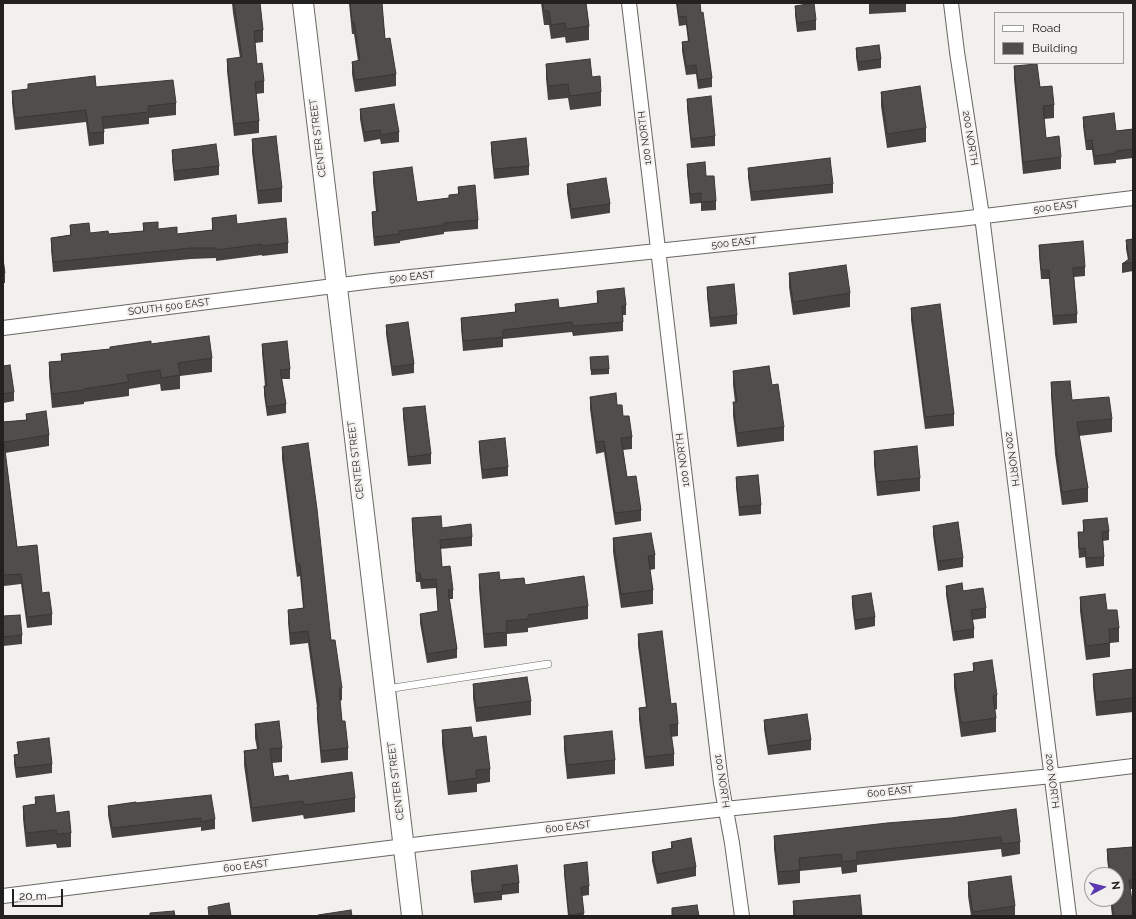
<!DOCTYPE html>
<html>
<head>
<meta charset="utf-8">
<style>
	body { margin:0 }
	#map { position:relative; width:1136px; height:919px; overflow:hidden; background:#f2f0ec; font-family:Raleway,sans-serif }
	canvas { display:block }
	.frame { position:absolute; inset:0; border:4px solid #222120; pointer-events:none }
	.legend { position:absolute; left:994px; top:12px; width:130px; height:52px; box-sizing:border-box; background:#f2f0ec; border:1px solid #9f9d9a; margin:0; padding:5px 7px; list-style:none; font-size:12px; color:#222120 }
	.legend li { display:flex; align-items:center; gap:8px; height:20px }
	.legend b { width:20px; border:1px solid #9f9d9a }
	.north { position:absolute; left:1084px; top:867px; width:40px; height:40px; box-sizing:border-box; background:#f2f0ec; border:1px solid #9f9d9a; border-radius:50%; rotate:83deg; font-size:11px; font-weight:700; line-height:16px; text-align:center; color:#222120 }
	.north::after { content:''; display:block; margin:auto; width:14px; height:18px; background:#5b39b1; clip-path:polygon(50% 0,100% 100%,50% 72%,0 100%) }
	.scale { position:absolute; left:12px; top:889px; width:51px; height:18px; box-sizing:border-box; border:2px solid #222120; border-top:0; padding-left:5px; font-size:12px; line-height:14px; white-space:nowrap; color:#222120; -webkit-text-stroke:3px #f2f0ec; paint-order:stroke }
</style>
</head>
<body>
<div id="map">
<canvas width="1136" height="919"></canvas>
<div class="frame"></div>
<ul class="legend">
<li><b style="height:5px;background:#fff"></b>Road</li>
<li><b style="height:11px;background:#514d4d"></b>Building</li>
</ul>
<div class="north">N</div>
<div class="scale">20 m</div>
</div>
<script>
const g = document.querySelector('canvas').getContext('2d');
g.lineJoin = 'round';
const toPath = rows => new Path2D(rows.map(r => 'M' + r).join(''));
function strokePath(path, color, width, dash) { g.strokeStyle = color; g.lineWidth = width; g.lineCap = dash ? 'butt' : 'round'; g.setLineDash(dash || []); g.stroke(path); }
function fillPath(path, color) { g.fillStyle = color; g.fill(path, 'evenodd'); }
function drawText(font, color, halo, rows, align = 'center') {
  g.font = font + ' Raleway,sans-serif'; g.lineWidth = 4; g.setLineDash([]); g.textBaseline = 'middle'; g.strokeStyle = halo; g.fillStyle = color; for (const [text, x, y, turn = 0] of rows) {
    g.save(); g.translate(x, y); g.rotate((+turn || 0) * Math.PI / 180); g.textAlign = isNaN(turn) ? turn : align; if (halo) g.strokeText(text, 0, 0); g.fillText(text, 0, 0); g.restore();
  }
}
const lane = toPath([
	[387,689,548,664]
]);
const street = toPath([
	[629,3,721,783,732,843,742,916],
	[951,3,957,52,982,216,1069,916],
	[3,328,373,281,960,219,1133,198],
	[3,896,429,843,725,809,1052,776,1133,766]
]);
const secondary = toPath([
	[303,3,412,916]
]);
strokePath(lane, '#696663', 8);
strokePath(street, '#696663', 16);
strokePath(secondary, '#696663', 22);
strokePath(lane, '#fff', 7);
strokePath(street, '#fff', 14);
strokePath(secondary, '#fff', 20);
fillPath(toPath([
	[232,3,260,3,263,30,263,42,255,43,257,64,264,81,264,93,256,94,259,121,259,133,234,136,227,71,227,59,240,58,233,13],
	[349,3,382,3,385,39,396,74,396,86,355,92,352,74,352,62,358,61,354,34,352,34],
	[541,3,586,3,589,26,589,40,566,43,565,37,551,39,549,25,544,25],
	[676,3,700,3,701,13,712,78,712,87,698,89,696,74,686,75,682,51,682,42,688,41,686,25,679,26],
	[869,3,906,3,906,12,869,14],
	[795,6,816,20,816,30,797,32,795,15],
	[856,48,881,59,881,68,858,71,856,57],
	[546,64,592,77,601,92,601,106,570,110,568,98,548,100,546,78],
	[1014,66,1040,87,1054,105,1054,118,1044,119,1046,138,1061,157,1061,169,1023,174,1014,79],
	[28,84,96,87,176,103,176,115,149,118,149,124,104,129,104,144,89,146,86,122,15,130,12,103,12,91,28,89],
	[881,92,926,128,926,142,887,148,881,106],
	[687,99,715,136,715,146,691,148,687,108],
	[360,109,399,132,399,142,381,144,380,139,364,142,360,119],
	[1083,117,1116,131,1133,129,1133,158,1116,160,1116,163,1094,165,1092,150,1086,150,1083,126],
	[252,139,282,188,282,202,258,204,252,152],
	[491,142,529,166,529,175,494,179,491,151],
	[172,150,219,166,219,175,174,181,172,159],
	[687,164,706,176,716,201,716,210,701,211,701,203,690,204,687,173],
	[748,168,833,184,833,193,751,201,748,177],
	[373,172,417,202,449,198,458,194,458,187,478,220,478,229,444,232,444,234,400,241,400,243,374,246,372,221,372,212,376,211,373,182],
	[567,184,610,204,610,213,571,219,567,193],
	[212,218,237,224,288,243,288,253,262,256,262,255,216,261,216,258,191,259,53,272,51,248,51,238,70,235,70,225,90,233,109,234,143,231,143,223,158,229,177,234,212,230],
	[1133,239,1133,271,1122,273,1122,264,1128,260,1126,249,1126,240],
	[1039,245,1085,267,1085,276,1074,277,1077,314,1077,323,1053,325,1049,279,1041,279,1039,254],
	[3,259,5,273,5,283,3,283],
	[789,273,850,293,850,307,793,315,789,287],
	[707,287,737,315,737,324,710,327,707,296],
	[597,291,626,305,626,315,623,315,623,331,573,336,572,332,503,339,503,347,463,351,461,327,461,318,515,312,515,304,559,308,597,303],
	[911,308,954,414,954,426,925,429,911,320],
	[386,325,414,364,414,373,392,376,386,334],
	[151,344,212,358,212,372,180,376,180,389,161,391,160,384,129,389,129,396,84,402,84,404,52,408,49,376,49,362,61,361,61,354,110,349],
	[262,344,290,369,290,379,282,379,286,404,286,413,267,416,264,395,264,386,265,386,262,353],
	[590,357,609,369,609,374,591,375],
	[3,366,14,392,14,401,3,403],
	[733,371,784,427,784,441,737,447,733,416,733,402,735,402,733,385],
	[1051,382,1072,400,1112,419,1112,432,1079,436,1088,488,1088,502,1062,505,1055,454,1051,395],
	[590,397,617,405,632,437,632,449,623,450,627,477,641,510,641,521,615,525,604,452,596,454,590,409],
	[403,408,431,454,431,464,408,466,403,417],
	[26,414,49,435,49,446,5,453,17,547,52,614,52,625,27,628,21,584,4,586,3,579,3,422,26,420],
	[479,441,508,467,508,476,482,479,479,450],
	[282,447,331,640,342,688,342,700,340,701,342,721,348,748,348,760,321,763,317,719,317,707,308,643,290,645,288,622,288,610,303,608,300,576,297,577,282,459],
	[874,451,920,478,920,491,877,496,874,465],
	[736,477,761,505,761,514,739,516,736,487],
	[412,518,472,537,472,546,440,549,442,567,453,590,453,599,449,599,457,649,457,658,427,663,420,623,420,614,438,611,436,588,421,589,420,582,416,582,412,527],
	[1083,520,1109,531,1109,540,1103,541,1104,557,1104,566,1086,568,1085,557,1079,558,1078,542,1078,532,1083,532],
	[933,526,963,558,963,567,938,571,933,535],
	[613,538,655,555,655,569,650,570,653,590,653,604,621,608,613,552],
	[479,574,500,580,525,585,588,606,588,619,528,628,528,632,507,634,507,646,484,648,479,588],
	[946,586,986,608,986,618,972,620,974,629,974,638,953,641,946,595],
	[852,596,875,617,875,626,855,630,852,605],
	[1080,597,1107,610,1119,628,1119,642,1110,643,1110,657,1086,660,1080,611],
	[3,616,22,635,22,644,3,646],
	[638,634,671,704,678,724,678,736,671,737,674,754,674,766,645,769,639,720,639,708,646,707,638,646],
	[973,663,997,695,997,709,995,710,996,718,996,732,961,737,954,688,954,674,973,672],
	[1133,669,1133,712,1096,716,1093,687,1093,674],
	[473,684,531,701,531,715,476,722,473,698],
	[764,720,811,740,811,750,768,755,764,729],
	[255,724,282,748,282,762,272,763,274,777,289,781,355,798,355,812,304,819,303,815,252,822,244,765,244,751,257,749,255,738],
	[442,730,473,738,490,769,490,782,477,784,477,792,448,795,442,744],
	[564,736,615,760,615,774,567,779,564,750],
	[17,742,52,764,52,773,16,778,14,764,14,755,18,754],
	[35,797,56,813,71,833,71,847,57,848,56,844,26,847,23,819,23,806,35,804],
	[136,803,215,819,215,829,201,831,201,827,112,838,108,815,108,806],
	[951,818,1020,842,1020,854,1002,857,1001,849,857,865,857,872,842,874,841,867,800,871,800,883,778,885,774,849,774,836],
	[671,842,696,867,696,876,657,884,652,861,652,852,671,848],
	[1133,847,1133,889,1130,889,1133,916,1112,916,1111,907,1111,899,1116,899,1116,875,1109,875,1107,859,1107,849],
	[564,865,589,886,589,895,582,896,584,916,568,916,564,874],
	[471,871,519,883,519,893,502,895,502,900,474,903,471,880],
	[968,882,1015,906,1015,916,971,916,968,896],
	[793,901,862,916,793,916]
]), '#464242');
const building = toPath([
	[234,3,260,3,263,30,254,31,257,64,262,63,264,81,255,82,259,121,234,124,227,59,242,57,234,3],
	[350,3,382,3,385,39,390,38,396,74,355,80,352,62,360,60,354,22,352,22,350,3],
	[543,3,586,3,589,26,566,29,565,23,551,25,549,11,544,11,543,3],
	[677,3,700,3,701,13,703,12,712,78,698,80,696,65,686,66,682,42,689,41,686,16,679,17,677,3],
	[814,3,816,20,797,23,795,6,814,3],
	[879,45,881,59,858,62,856,48,879,45],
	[590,59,592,77,600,76,601,92,570,96,568,84,548,86,546,64,590,59],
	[1037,64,1040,87,1052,86,1054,105,1043,106,1046,138,1059,136,1061,157,1023,162,1014,66,1037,64],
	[95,76,96,87,173,80,176,103,148,106,149,112,102,117,104,132,89,133,86,110,15,118,12,91,28,89,28,84,95,76],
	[920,86,926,128,887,134,881,92,920,86],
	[711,96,715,136,691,139,687,99,711,96],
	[394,104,399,132,381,135,380,130,364,132,360,109,394,104],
	[1114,113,1116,131,1133,129,1133,149,1116,151,1116,153,1094,156,1092,140,1086,141,1083,117,1114,113],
	[276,136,282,188,258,191,252,139,276,136],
	[526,138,529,166,494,169,491,142,526,138],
	[216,144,219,166,174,171,172,150,216,144],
	[830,158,833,184,751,192,748,168,830,158],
	[705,162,706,176,714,176,716,201,701,202,701,193,690,194,687,164,705,162],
	[412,167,417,202,449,198,449,195,459,194,458,187,475,185,478,220,444,223,444,225,399,231,400,234,374,237,372,212,378,211,373,172,412,167],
	[606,178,610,204,571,209,567,184,606,178],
	[236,215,237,224,286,218,288,243,262,246,262,244,216,250,216,248,191,248,53,262,51,238,71,235,70,225,89,223,90,233,108,231,109,234,144,231,143,223,158,222,158,229,177,227,177,234,213,230,212,218,236,215],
	[1133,239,1133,262,1122,264,1129,259,1126,240,1133,239],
	[1083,241,1085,267,1073,268,1077,314,1053,316,1049,270,1041,270,1039,245,1083,241],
	[3,259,5,273,3,274,3,259],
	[846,265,850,293,793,302,789,273,846,265],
	[734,284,737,315,710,318,707,287,734,284],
	[624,288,626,305,622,306,623,322,573,326,572,322,503,330,503,337,463,341,461,318,516,312,515,304,558,299,559,308,598,303,597,291,624,288],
	[940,304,954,414,925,417,911,308,940,304],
	[408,322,414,364,392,367,386,325,408,322],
	[209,336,212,358,178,363,180,375,161,378,160,370,127,375,129,382,84,389,84,390,52,394,49,362,62,361,61,354,110,349,110,347,151,341,151,344,209,336],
	[287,341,290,369,280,370,286,404,267,407,264,386,267,386,262,344,287,341],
	[608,356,609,369,591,370,590,357,608,356],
	[10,365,14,392,3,394,3,366,10,365],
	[769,366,772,385,778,384,784,427,737,433,733,402,737,402,733,371,769,366],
	[1070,381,1072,400,1109,397,1112,419,1077,422,1088,488,1062,492,1055,440,1051,382,1070,381],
	[616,393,617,405,622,405,623,416,629,416,632,437,621,438,627,477,636,476,641,510,615,513,604,441,596,442,590,397,616,393],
	[425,406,431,454,408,457,403,408,425,406],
	[46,411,49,435,4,442,17,547,37,545,42,593,49,592,52,614,27,617,21,574,4,575,3,568,3,422,27,420,26,414,46,411],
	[505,438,508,467,482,470,479,441,505,438],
	[308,443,317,509,331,640,335,640,342,688,339,689,342,721,345,721,348,748,321,751,317,707,319,707,308,631,290,633,288,610,304,608,300,564,297,564,282,447,308,443],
	[917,446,920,478,877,482,874,451,917,446],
	[758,475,761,505,739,507,736,477,758,475],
	[441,516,442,528,471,524,472,537,440,540,442,567,450,566,453,590,448,590,457,649,427,654,420,614,438,611,436,579,421,580,420,573,416,573,412,518,441,516],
	[1107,518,1109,531,1102,532,1104,557,1086,558,1085,548,1079,549,1078,532,1084,532,1083,520,1107,518],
	[958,522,963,558,938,561,933,526,958,522],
	[651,533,655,555,648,556,653,590,621,594,613,538,651,533],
	[499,572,500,580,524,578,525,585,584,576,588,606,528,615,528,619,506,621,507,632,484,634,479,574,499,572],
	[962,583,963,591,983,588,986,608,971,610,974,629,953,632,946,586,962,583],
	[871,593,875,617,855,620,852,596,871,593],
	[1105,594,1107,610,1117,610,1119,628,1109,629,1110,643,1086,646,1080,597,1105,594],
	[20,615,22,635,3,637,3,616,20,615],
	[662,631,671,704,676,703,678,724,670,725,674,754,645,757,639,708,647,707,638,634,662,631],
	[992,660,997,695,993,696,996,718,961,723,954,674,974,671,973,663,992,660],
	[1133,669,1133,698,1096,702,1093,674,1133,669],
	[527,677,531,701,476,708,473,684,527,677],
	[807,714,811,740,768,746,764,720,807,714],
	[279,721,282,748,270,749,274,777,288,775,289,781,352,772,355,798,304,805,303,801,252,808,244,751,259,749,255,724,279,721],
	[471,727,473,738,486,736,490,769,476,770,477,778,448,782,442,730,471,727],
	[612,731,615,760,567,765,564,736,612,731],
	[49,738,52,764,16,768,14,755,19,754,17,742,49,738],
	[54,795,56,813,69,811,71,833,57,834,56,830,26,833,23,806,36,804,35,797,54,795],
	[211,795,215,819,201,822,201,818,112,828,108,806,136,802,136,803,211,795],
	[1016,809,1020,842,1002,844,1001,837,857,852,857,860,842,862,841,854,799,858,800,870,778,872,774,836,887,823,951,818,1016,809],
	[691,838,696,867,657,874,652,852,673,848,671,842,691,838],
	[1133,847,1133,880,1129,880,1133,908,1133,916,1114,916,1111,899,1116,899,1116,875,1110,875,1107,849,1133,847],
	[587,862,589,886,581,887,584,913,569,915,564,865,587,862],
	[517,865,519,883,502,885,502,891,474,894,471,871,517,865],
	[1011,876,1015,906,973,912,968,882,1011,876],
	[860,895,862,916,795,916,793,901,860,895],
	[229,903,231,916,209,916,208,907,229,903],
	[697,905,699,916,672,916,672,908,697,905],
	[351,910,352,916,318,916,318,915,351,910],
	[174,911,175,916,150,916,150,913,174,911]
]);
fillPath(building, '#514d4d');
strokePath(building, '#393636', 1);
drawText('10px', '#222120', '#f2f0ec', [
	["CENTER STREET",318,138,-97],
	["100 NORTH",645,138,-97],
	["200 NORTH",970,138,81],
	["500 EAST",1056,207,-7],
	["500 EAST",734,243,-6],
	["500 EAST",412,277,-6],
	["SOUTH 500 EAST",169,307,-7],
	["200 NORTH",1012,459,83],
	["CENTER STREET",356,460,-97],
	["100 NORTH",683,460,-97],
	["CENTER STREET",396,781,-97],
	["100 NORTH",722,781,82],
	["200 NORTH",1052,781,83],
	["600 EAST",890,792,-6],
	["600 EAST",568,827,-7],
	["600 EAST",246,866,-7]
]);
</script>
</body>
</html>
